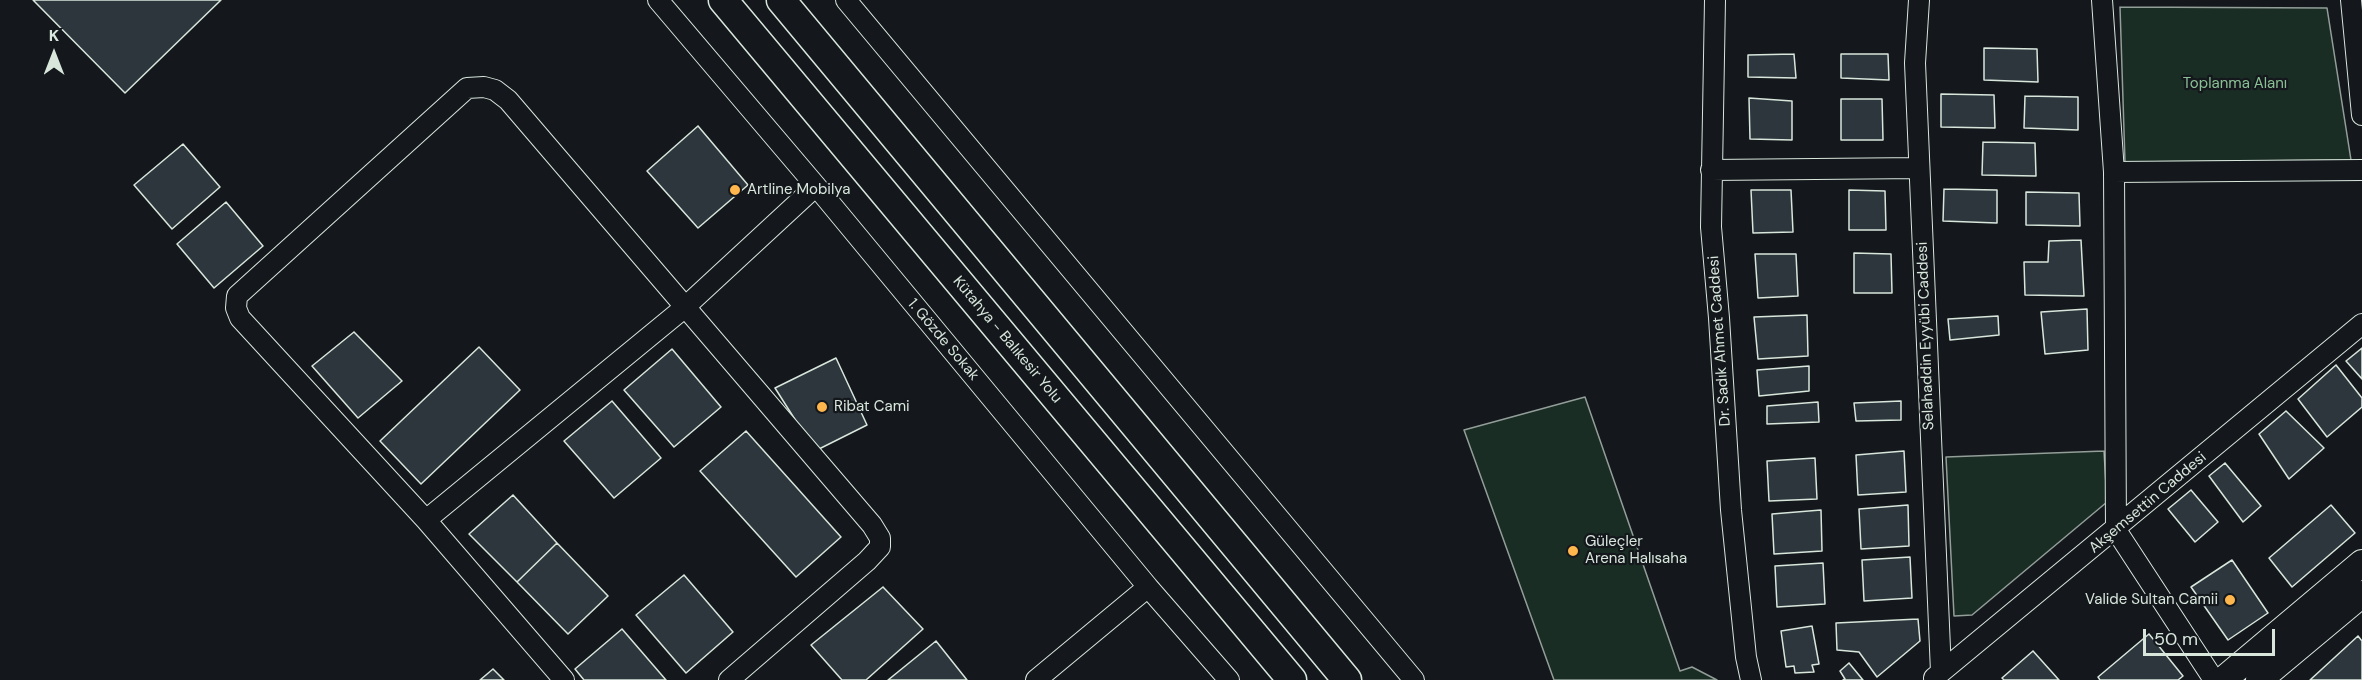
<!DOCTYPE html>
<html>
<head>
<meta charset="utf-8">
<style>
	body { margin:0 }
	#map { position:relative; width:2362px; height:680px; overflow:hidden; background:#14181c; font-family:"DM Sans",sans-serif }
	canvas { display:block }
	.north { position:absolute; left:24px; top:24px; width:60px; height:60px; -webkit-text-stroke:4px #14181c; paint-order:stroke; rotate:0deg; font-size:16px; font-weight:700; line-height:24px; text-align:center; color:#d8e6dc }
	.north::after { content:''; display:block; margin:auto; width:21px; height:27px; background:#d8e6dc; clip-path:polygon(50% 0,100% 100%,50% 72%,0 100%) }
	.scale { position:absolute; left:2143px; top:629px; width:132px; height:27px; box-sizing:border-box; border:3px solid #d8e6dc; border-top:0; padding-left:8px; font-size:18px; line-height:21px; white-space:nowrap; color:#d8e6dc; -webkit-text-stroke:4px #14181c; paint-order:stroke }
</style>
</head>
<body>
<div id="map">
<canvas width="2362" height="680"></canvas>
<div class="north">K</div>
<div class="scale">50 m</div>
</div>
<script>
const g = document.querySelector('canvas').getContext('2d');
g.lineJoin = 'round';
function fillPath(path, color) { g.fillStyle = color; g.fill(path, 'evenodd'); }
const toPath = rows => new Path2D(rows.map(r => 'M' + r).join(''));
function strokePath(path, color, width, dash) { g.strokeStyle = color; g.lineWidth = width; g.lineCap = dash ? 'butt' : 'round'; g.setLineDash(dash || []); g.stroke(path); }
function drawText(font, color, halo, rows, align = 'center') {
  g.font = font + ' "DM Sans",sans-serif'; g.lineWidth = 4.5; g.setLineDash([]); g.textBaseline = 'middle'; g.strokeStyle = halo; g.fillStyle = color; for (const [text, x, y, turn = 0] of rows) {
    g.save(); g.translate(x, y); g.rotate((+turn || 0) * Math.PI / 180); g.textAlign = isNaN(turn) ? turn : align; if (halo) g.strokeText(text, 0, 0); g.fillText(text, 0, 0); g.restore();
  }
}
const green = toPath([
	[2120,7,2327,8,2351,160,2125,162,2120,7],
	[1585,397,1680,671,1692,667,1717,680,1554,680,1464,430,1585,397],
	[2104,451,2107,502,1972,615,1954,616,1946,457,2104,451]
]);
fillPath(green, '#1a2d24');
strokePath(green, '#939e99', 1.5);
const building = toPath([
	[33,0,221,0,125,93,33,0],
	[1984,48,2037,49,2038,82,1984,80,1984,48],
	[1794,54,1796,78,1748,77,1748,55,1794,54],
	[1841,54,1888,54,1889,80,1841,78,1841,54],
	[1941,94,1994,95,1995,128,1941,127,1941,94],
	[2025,96,2078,97,2078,130,2024,128,2025,96],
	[1749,98,1792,101,1792,140,1750,139,1749,98],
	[1841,99,1882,99,1883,140,1841,140,1841,99],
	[698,126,748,185,698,228,647,171,698,126],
	[1983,142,2035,143,2036,176,1982,175,1983,142],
	[183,144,220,187,172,229,134,185,183,144],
	[1944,189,1997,190,1997,223,1943,221,1944,189],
	[1751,190,1791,190,1793,232,1753,233,1751,190],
	[1849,190,1885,191,1886,230,1849,230,1849,190],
	[2026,192,2079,193,2080,226,2026,225,2026,192],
	[226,202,263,246,214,288,177,244,226,202],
	[2081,240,2084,296,2025,295,2024,262,2048,262,2049,241,2081,240],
	[1854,253,1891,254,1892,293,1854,293,1854,253],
	[1755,254,1796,254,1798,296,1758,298,1755,254],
	[2087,309,2088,350,2045,354,2041,312,2087,309],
	[1807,315,1808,356,1758,359,1754,317,1807,315],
	[1998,316,1999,335,1950,340,1948,319,1998,316],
	[354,332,402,381,358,418,312,366,354,332],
	[479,347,520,390,421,484,380,441,479,347],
	[2362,348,2362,379,2346,361,2362,348],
	[672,349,721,407,674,447,624,390,672,349],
	[836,358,867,425,815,451,775,388,836,358],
	[2336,365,2362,398,2362,407,2327,437,2298,399,2336,365],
	[1809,366,1809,391,1759,396,1757,370,1809,366],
	[612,401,661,458,614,498,564,441,612,401],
	[1901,401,1901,420,1856,421,1854,403,1901,401],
	[1818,402,1819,422,1767,424,1767,406,1818,402],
	[2286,411,2324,448,2289,479,2259,434,2286,411],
	[746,431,841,537,796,577,700,471,746,431],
	[1904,451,1906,492,1858,495,1856,455,1904,451],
	[1815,458,1817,499,1769,501,1767,461,1815,458],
	[2225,463,2261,506,2243,522,2209,476,2225,463],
	[2191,490,2218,522,2195,542,2168,509,2191,490],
	[513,495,557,543,517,582,469,534,513,495],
	[1908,505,1909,546,1861,549,1859,509,1908,505],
	[2331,505,2355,533,2292,587,2269,558,2331,505],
	[1821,510,1822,551,1774,554,1772,514,1821,510],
	[557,543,608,596,568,634,517,582,557,543],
	[1910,557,1912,598,1864,601,1862,560,1910,557],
	[2232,560,2268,613,2228,640,2191,587,2232,560],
	[1823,563,1825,604,1777,607,1775,566,1823,563],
	[684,575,733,632,686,673,636,615,684,575],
	[883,587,923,629,866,680,842,680,811,645,883,587],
	[1918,619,1920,641,1877,677,1859,652,1837,650,1836,623,1918,619],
	[1812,626,1819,664,1812,665,1814,672,1795,673,1794,666,1786,667,1781,631,1812,626],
	[622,629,666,680,584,680,575,669,622,629],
	[2149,634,2183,676,2178,680,2100,680,2098,677,2149,634],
	[2358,636,2362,641,2362,680,2310,680,2358,636],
	[936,641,967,680,888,680,936,641],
	[2033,651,2059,680,2004,680,2002,678,2033,651],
	[1849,663,1863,680,1843,680,1845,679,1840,671,1849,663],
	[493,669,504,680,480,680,493,669]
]);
fillPath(building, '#2c363c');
strokePath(building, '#d8e6dc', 1.5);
const minor = toPath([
	[658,0,816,186,1148,587,1229,680],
	[846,0,1414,680],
	[1715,0,1711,227,1719,318,1731,510,1746,657,1751,680],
	[1919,0,1915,63,1941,672],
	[2102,0,2114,172,2116,530,2214,680],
	[2351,0,2362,115],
	[1711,170,1919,168],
	[2114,172,2362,170],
	[426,520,684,308,816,186],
	[1934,678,2362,324],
	[564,680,426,520,240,318,236,308,237,296,467,88,484,87,495,90,508,100,872,525,880,538,880,547,867,561,729,680],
	[1036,680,1148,587]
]);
const major = toPath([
	[2223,680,2362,563],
	[2259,680,2362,594]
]);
const highway = toPath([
	[723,0,1292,680],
	[781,0,1347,680]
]);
strokePath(minor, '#d8e6dc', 22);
strokePath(major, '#d8e6dc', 28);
strokePath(highway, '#d8e6dc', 31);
strokePath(minor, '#14181c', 20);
strokePath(major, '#14181c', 26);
strokePath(highway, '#14181c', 28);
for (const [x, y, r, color] of [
	[735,190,6,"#ffb74d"],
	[822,407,6,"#ffb74d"],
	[1573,551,6,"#ffb74d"],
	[2230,600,6,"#ffb74d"]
]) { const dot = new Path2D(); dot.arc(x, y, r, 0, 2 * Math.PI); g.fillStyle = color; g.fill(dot); strokePath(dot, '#14181c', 2); }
drawText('15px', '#8ac095', '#14181c', [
	["Toplanma Alanı",2235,84]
]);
drawText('15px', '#d8e6dc', '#14181c', [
	["Artline Mobilya",747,190],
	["Ribat Cami",834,407],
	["Güleçler",1585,542],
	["Arena Halısaha",1585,559],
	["Valide Sultan Camii",2218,600,"right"]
], 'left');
drawText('15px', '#d8e6dc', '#14181c', [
	["Selahaddin Eyyübi Caddesi",1926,336,-92],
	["1. Gözde Sokak",943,340,50],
	["Kütahya - Balıkesir Yolu",1007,340,50],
	["Dr. Sadık Ahmet Caddesi",1720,341,-94],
	["Akşemsettin Caddesi",2148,503,-40]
]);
</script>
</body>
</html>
